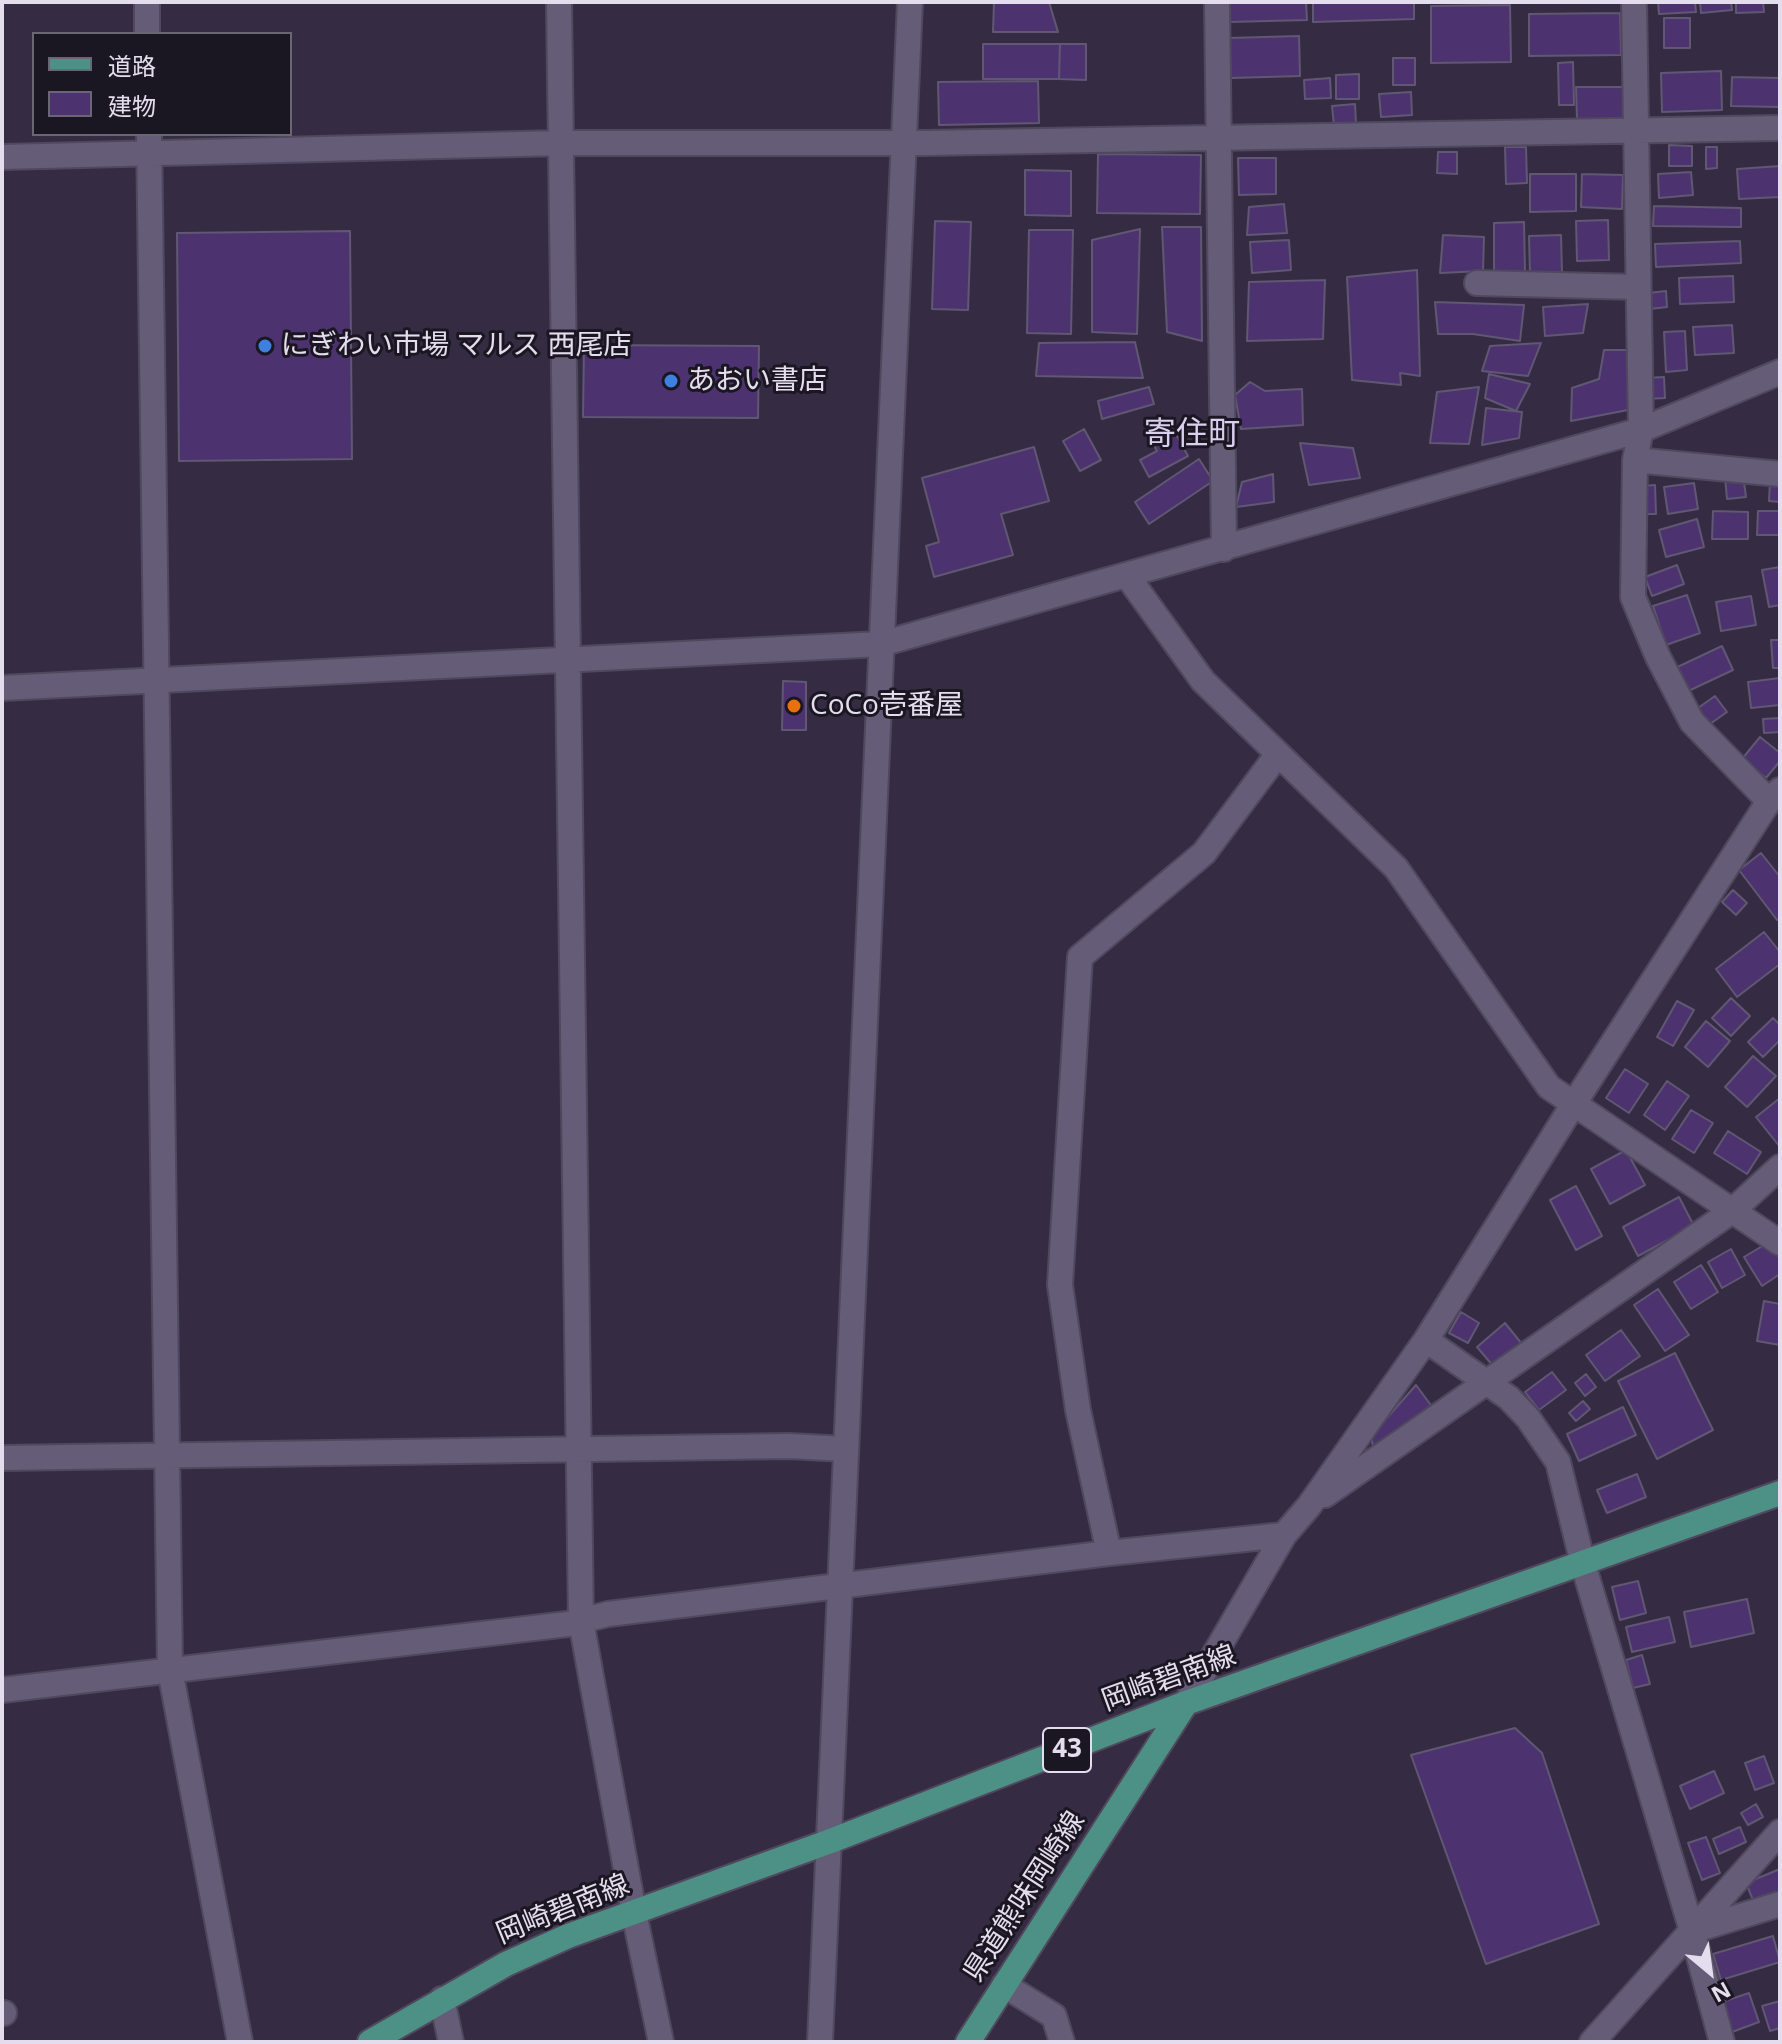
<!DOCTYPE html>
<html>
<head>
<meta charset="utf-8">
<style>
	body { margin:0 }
	#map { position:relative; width:1782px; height:2044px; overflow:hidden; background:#352c44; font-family:"Open Sans","Noto Sans JP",sans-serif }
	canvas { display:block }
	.frame { position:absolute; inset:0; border:4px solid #e3dded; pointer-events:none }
	.legend { position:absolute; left:32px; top:32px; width:260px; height:104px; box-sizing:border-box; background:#1b1722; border:2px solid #6b6673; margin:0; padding:10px 14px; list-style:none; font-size:24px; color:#e3dded }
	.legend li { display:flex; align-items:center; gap:16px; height:40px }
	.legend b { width:40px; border:2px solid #6b6673 }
	.north { position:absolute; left:1670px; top:1932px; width:80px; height:80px; -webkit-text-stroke:6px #1b1722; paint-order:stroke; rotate:151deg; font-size:22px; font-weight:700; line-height:32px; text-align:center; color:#e3dded }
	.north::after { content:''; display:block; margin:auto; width:28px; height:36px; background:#e3dded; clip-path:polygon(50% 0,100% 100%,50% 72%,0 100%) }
</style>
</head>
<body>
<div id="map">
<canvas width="1782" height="2044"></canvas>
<div class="frame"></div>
<ul class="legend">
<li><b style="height:10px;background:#4c9086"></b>道路</li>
<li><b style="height:22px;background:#4c336f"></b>建物</li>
</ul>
<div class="north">N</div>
</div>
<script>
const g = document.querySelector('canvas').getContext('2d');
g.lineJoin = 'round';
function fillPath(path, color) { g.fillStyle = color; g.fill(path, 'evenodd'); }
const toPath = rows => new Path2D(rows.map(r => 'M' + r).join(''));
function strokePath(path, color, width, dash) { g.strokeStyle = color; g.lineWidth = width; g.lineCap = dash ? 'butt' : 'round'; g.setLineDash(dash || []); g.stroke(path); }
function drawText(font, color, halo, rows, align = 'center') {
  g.font = font + ' "Open Sans","Noto Sans JP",sans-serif'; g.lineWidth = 6; g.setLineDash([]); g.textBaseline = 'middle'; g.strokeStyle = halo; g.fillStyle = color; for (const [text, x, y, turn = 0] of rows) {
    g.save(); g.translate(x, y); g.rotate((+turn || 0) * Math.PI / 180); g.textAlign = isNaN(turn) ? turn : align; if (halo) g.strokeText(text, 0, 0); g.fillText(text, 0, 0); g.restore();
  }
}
const building = toPath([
	[994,2,1049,2,1058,32,993,32,994,2],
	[1228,2,1306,2,1307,20,1229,22,1228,2],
	[1313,2,1414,2,1414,19,1313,22,1313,2],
	[1658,2,1695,2,1696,12,1659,14,1658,2],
	[1700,2,1731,2,1732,10,1701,13,1700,2],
	[1736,2,1763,2,1764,12,1736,13,1736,2],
	[1510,5,1511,62,1431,63,1431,6,1510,5],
	[1620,13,1621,55,1529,56,1529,14,1620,13],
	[1664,18,1690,18,1690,48,1664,48,1664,18],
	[1299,36,1300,76,1231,78,1229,38,1299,36],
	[983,44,1060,44,1059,79,983,79,983,44],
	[1060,44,1086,44,1086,80,1059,79,1060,44],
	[1393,58,1415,58,1415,85,1393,85,1393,58],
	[1573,62,1574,105,1559,105,1558,63,1573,62],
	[1721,71,1722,110,1662,112,1661,73,1721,71],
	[1359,74,1359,99,1336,99,1336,75,1359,74],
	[1732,77,1780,78,1780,107,1731,106,1732,77],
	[1330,78,1331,98,1305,99,1304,80,1330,78],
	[1038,81,1039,123,939,125,938,82,1038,81],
	[1576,87,1623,87,1624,119,1577,119,1576,87],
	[1411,92,1412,115,1381,117,1379,94,1411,92],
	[1355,104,1356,124,1334,126,1332,106,1355,104],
	[1669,145,1692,146,1692,166,1669,166,1669,145],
	[1505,147,1526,147,1527,183,1506,184,1505,147],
	[1706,147,1717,147,1717,168,1706,169,1706,147],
	[1438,152,1457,152,1457,174,1437,173,1438,152],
	[1098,154,1201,155,1200,214,1097,213,1098,154],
	[1238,158,1276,158,1276,194,1239,195,1238,158],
	[1780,166,1780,197,1739,199,1737,169,1780,166],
	[1025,170,1071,171,1071,216,1025,215,1025,170],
	[1691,172,1693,195,1659,198,1658,174,1691,172],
	[1530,174,1576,174,1576,211,1530,212,1530,174],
	[1582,174,1623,175,1622,209,1581,207,1582,174],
	[1284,204,1287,233,1247,235,1249,207,1284,204],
	[1654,206,1741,208,1741,227,1653,226,1654,206],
	[1608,220,1609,260,1577,261,1576,221,1608,220],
	[935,221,971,222,968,310,932,309,935,221],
	[1524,222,1525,273,1494,273,1494,223,1524,222],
	[1162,227,1201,227,1202,341,1167,332,1162,227],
	[1140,229,1137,334,1092,332,1092,240,1140,229],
	[1029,230,1073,230,1071,334,1027,333,1029,230],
	[350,231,352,459,179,461,177,233,350,231],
	[1443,235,1484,237,1483,271,1440,273,1443,235],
	[1561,235,1562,273,1530,274,1529,236,1561,235],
	[1289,240,1291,270,1252,273,1250,242,1289,240],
	[1740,241,1741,263,1656,267,1655,244,1740,241],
	[1417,270,1420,376,1400,373,1401,385,1352,380,1347,277,1417,270],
	[1733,276,1734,302,1680,304,1679,278,1733,276],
	[1325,280,1323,339,1247,341,1249,282,1325,280],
	[1666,291,1667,307,1650,309,1648,293,1666,291],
	[1435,302,1524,305,1520,341,1473,334,1438,334,1435,302],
	[1588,304,1583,333,1545,336,1543,307,1588,304],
	[1732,325,1734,353,1695,355,1693,327,1732,325],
	[1685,331,1687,370,1666,372,1664,332,1685,331],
	[1135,342,1143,378,1036,376,1039,343,1135,342],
	[1541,343,1528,376,1482,371,1490,346,1541,343],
	[584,345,759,346,758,418,583,417,584,345],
	[1604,350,1629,350,1633,409,1571,421,1572,388,1599,379,1604,350],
	[1489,374,1530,384,1516,411,1485,398,1489,374],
	[1664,377,1665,398,1646,399,1646,378,1664,377],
	[1250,382,1265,391,1302,389,1303,425,1241,429,1235,395,1250,382],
	[1149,387,1154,404,1102,419,1098,401,1149,387],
	[1479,387,1469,444,1430,443,1437,392,1479,387],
	[1486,408,1522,412,1519,438,1482,445,1486,408],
	[1172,427,1188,456,1149,477,1140,460,1157,451,1150,439,1172,427],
	[1084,429,1101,460,1080,471,1063,441,1084,429],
	[1300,443,1353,448,1360,478,1309,485,1300,443],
	[1034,447,1049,501,1001,514,1013,555,934,577,926,546,939,542,922,478,1034,447],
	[1199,459,1213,481,1149,524,1135,502,1199,459],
	[1273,474,1274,502,1236,507,1242,482,1273,474],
	[1743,475,1746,497,1727,499,1725,477,1743,475],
	[1770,481,1780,482,1780,502,1769,501,1770,481],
	[1694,483,1698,509,1668,514,1664,487,1694,483],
	[1655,485,1656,514,1641,514,1641,486,1655,485],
	[1713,511,1748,512,1748,539,1712,539,1713,511],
	[1758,511,1780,511,1780,535,1757,535,1758,511],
	[1697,519,1704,547,1666,557,1659,530,1697,519],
	[1677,565,1684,584,1652,596,1645,577,1677,565],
	[1780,567,1780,605,1769,607,1762,570,1780,567],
	[1687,595,1700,633,1666,645,1653,606,1687,595],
	[1751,596,1756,625,1721,631,1716,602,1751,596],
	[1771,640,1780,640,1780,668,1773,668,1771,640],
	[1722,646,1733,670,1682,694,1671,670,1722,646],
	[1780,678,1780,705,1751,708,1748,682,1780,678],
	[783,681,806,682,806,730,782,730,783,681],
	[1715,696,1727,712,1710,724,1698,708,1715,696],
	[1780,718,1780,732,1764,733,1763,719,1780,718],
	[1760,737,1780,753,1780,761,1766,778,1742,759,1760,737],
	[1761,853,1780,877,1780,918,1777,920,1739,870,1761,853],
	[1733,890,1747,903,1736,915,1722,902,1733,890],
	[1764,932,1780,952,1780,964,1737,997,1716,969,1764,932],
	[1731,998,1750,1016,1731,1036,1712,1018,1731,998],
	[1677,1001,1694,1010,1673,1046,1657,1037,1677,1001],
	[1773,1018,1780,1025,1780,1040,1763,1057,1748,1042,1773,1018],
	[1706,1021,1730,1041,1708,1067,1685,1047,1706,1021],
	[1753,1056,1776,1076,1747,1107,1725,1087,1753,1056],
	[1625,1069,1648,1084,1629,1113,1606,1098,1625,1069],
	[1667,1081,1689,1096,1665,1130,1644,1115,1667,1081],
	[1780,1098,1780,1147,1756,1117,1780,1098],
	[1691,1110,1713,1123,1694,1153,1672,1139,1691,1110],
	[1728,1131,1761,1152,1747,1174,1714,1153,1728,1131],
	[1626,1150,1645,1185,1610,1204,1591,1169,1626,1150],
	[1576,1186,1602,1236,1576,1250,1550,1200,1576,1186],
	[1679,1197,1694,1226,1638,1256,1623,1227,1679,1197],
	[1769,1242,1780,1259,1780,1274,1762,1286,1744,1257,1769,1242],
	[1731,1249,1745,1275,1722,1288,1708,1262,1731,1249],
	[1701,1265,1718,1292,1691,1309,1674,1282,1701,1265],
	[1658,1289,1689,1335,1665,1351,1634,1305,1658,1289],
	[1764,1301,1780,1304,1780,1345,1757,1341,1764,1301],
	[1461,1312,1479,1323,1468,1343,1449,1333,1461,1312],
	[1505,1323,1522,1344,1494,1367,1477,1347,1505,1323],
	[1621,1330,1640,1356,1605,1381,1586,1355,1621,1330],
	[1675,1353,1713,1430,1657,1459,1618,1381,1675,1353],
	[1552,1372,1566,1390,1539,1410,1525,1392,1552,1372],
	[1586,1374,1596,1387,1585,1396,1575,1383,1586,1374],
	[1416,1385,1433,1408,1374,1452,1371,1436,1416,1385],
	[1583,1401,1590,1409,1576,1421,1569,1413,1583,1401],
	[1623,1407,1636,1435,1579,1461,1567,1434,1623,1407],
	[1637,1474,1646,1497,1607,1513,1597,1490,1637,1474],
	[1638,1581,1646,1613,1620,1620,1612,1587,1638,1581],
	[1747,1599,1754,1633,1691,1647,1684,1612,1747,1599],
	[1669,1617,1675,1642,1632,1652,1626,1627,1669,1617],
	[1642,1655,1650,1684,1633,1688,1626,1660,1642,1655],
	[1515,1728,1542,1753,1599,1924,1486,1964,1411,1755,1515,1728],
	[1764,1756,1774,1783,1755,1790,1745,1763,1764,1756],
	[1714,1771,1724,1793,1690,1809,1680,1786,1714,1771],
	[1756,1804,1763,1817,1748,1825,1741,1813,1756,1804],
	[1740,1827,1746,1842,1719,1854,1713,1839,1740,1827],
	[1706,1837,1720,1873,1702,1880,1688,1843,1706,1837],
	[1780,1869,1780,1894,1755,1905,1746,1883,1780,1869],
	[1773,1936,1780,1962,1721,1980,1713,1954,1773,1936],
	[1749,1993,1759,2022,1732,2032,1722,2002,1749,1993],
	[1780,2001,1780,2028,1770,2031,1762,2006,1780,2001]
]);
fillPath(building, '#4c336f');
strokePath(building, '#605772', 2);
const minor = toPath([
	[147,2,147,34],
	[559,2,581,1621,634,1913,661,2042],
	[1217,2,1224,549],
	[1634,2,1641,430,1635,460,1633,597,1658,657,1692,722,1769,801],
	[149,134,170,1670,240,2042],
	[2,157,560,143,925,143,1780,128],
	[1477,283,1638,287],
	[1635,460,1780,474],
	[1128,577,1203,681,1396,868,1549,1087,1780,1243],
	[2,688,881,644,1641,430,1780,372],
	[1426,1340,1509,1398,1528,1418,1558,1462,1583,1564,1692,1931,1722,2042],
	[2,1458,789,1446,845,1449],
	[1325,1495,1732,1211,1780,1167],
	[1109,1553,1078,1410,1060,1285,1080,957,1204,853,1278,754],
	[2,1690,568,1624,608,1614,1109,1553,1284,1535],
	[1186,1703,1284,1535,1309,1506,1426,1340,1573,1105,1769,801,1780,790],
	[1695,1930,1780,1904],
	[1004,1985,1054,2016,1062,2042],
	[442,1999,451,2042],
	[2,2013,4,2013],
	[820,2042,910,2],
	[1592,2042,1780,1832]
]);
const major = toPath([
	[370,2042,506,1964,568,1936,828,1842,1186,1703,1780,1493],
	[968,2042,1186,1703]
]);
strokePath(minor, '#50485d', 28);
strokePath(major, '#50485d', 28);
strokePath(minor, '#655c77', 24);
strokePath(major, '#4c9086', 24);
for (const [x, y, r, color] of [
	[265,346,8,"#3f7fe0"],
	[671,381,8,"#3f7fe0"],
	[794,706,8,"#e8710a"]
]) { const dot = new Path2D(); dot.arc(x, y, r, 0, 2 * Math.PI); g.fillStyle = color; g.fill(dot); strokePath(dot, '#1b1722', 3); }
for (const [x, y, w] of [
	[1067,1750,48]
]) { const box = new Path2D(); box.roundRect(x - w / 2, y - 22, w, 44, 6); g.fillStyle = '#1b1722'; g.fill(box); strokePath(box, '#e3dded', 2); }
drawText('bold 26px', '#e3dded', null, [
	["43",1067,1750]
]);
drawText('28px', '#e3dded', '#1b1722', [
	["にぎわい市場 マルス 西尾店",281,346],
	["あおい書店",687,381],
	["CoCo壱番屋",810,706]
], 'left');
drawText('28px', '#e3dded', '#1b1722', [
	["岡崎碧南線",1169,1679,-20],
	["県道熊味岡崎線",1025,1897,-57],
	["岡崎碧南線",563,1910,-22]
]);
drawText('32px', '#d9cfee', '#1b1722', [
	["寄住町",1192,435]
]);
</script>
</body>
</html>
